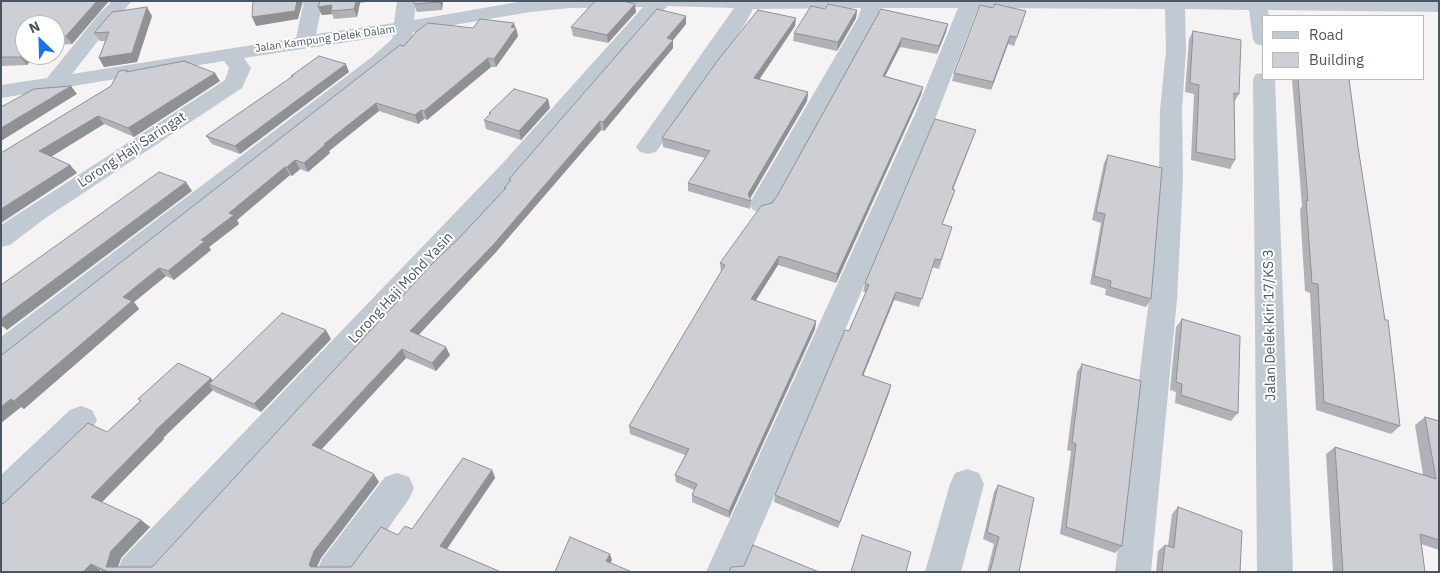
<!DOCTYPE html>
<html>
<head>
<meta charset="utf-8">
<style>
	body { margin:0 }
	#map { position:relative; width:1440px; height:573px; overflow:hidden; background:#f5f3f3; font-family:"IBM Plex Sans",sans-serif }
	canvas { display:block }
	.frame { position:absolute; inset:0; border:2px solid #4a5661; pointer-events:none }
	.legend { position:absolute; left:1262px; top:15px; width:162px; height:65px; box-sizing:border-box; background:#fff; border:1px solid #b7bbc0; margin:0; padding:6px 9px; list-style:none; font-size:15px; color:#4a5661 }
	.legend li { display:flex; align-items:center; gap:10px; height:25px }
	.legend b { width:25px; border:1px solid #b7bbc0 }
	.north { position:absolute; left:15px; top:15px; width:50px; height:50px; box-sizing:border-box; background:#fff; border:1px solid #b7bbc0; border-radius:50%; rotate:336deg; font-size:14px; font-weight:700; line-height:20px; text-align:center; color:#4a5661 }
	.north::after { content:''; display:block; margin:auto; width:18px; height:22px; background:#1a73e8; clip-path:polygon(50% 0,100% 100%,50% 72%,0 100%) }
</style>
</head>
<body>
<div id="map">
<canvas width="1440" height="573"></canvas>
<div class="frame"></div>
<ul class="legend">
<li><b style="height:6px;background:#c1cad2"></b>Road</li>
<li><b style="height:14px;background:#cdcfd5"></b>Building</li>
</ul>
<div class="north">N</div>
</div>
<script>
const g = document.querySelector('canvas').getContext('2d');
g.lineJoin = 'round';
const toPath = rows => new Path2D(rows.map(r => 'M' + r).join(''));
function fillPath(path, color) { g.fillStyle = color; g.fill(path, 'evenodd'); }
function strokePath(path, color, width, dash) { g.strokeStyle = color; g.lineWidth = width; g.lineCap = dash ? 'butt' : 'round'; g.setLineDash(dash || []); g.stroke(path); }
function drawText(font, color, halo, rows, align = 'center') {
  g.font = font + ' "IBM Plex Sans",sans-serif'; g.lineWidth = 4; g.setLineDash([]); g.textBaseline = 'middle'; g.strokeStyle = halo; g.fillStyle = color; for (const [text, x, y, turn = 0] of rows) {
    g.save(); g.translate(x, y); g.rotate((+turn || 0) * Math.PI / 180); g.textAlign = isNaN(turn) ? turn : align; if (halo) g.strokeText(text, 0, 0); g.fillText(text, 0, 0); g.restore();
  }
}
fillPath(toPath([
	[112,1,132,1,112,23,72,74,296,38,304,1,323,1,316,34,394,23,397,1,416,1,414,20,524,1,1439,1,1439,12,1268,10,1269,16,1264,16,1263,46,1256,44,1253,40,1249,10,1185,9,1186,51,1182,110,1183,178,1177,299,1151,572,1115,572,1149,299,1159,178,1160,110,1166,51,1165,9,978,8,937,114,742,572,706,572,915,114,958,8,880,8,878,18,775,204,771,210,762,213,753,210,749,204,858,18,861,8,753,9,745,24,656,152,648,154,640,152,636,147,734,8,668,6,657,15,519,177,159,572,117,572,122,559,501,165,643,7,570,8,530,12,413,32,412,41,409,45,386,65,11,361,1,365,1,337,372,57,392,39,393,35,244,58,251,68,242,88,44,219,10,245,1,247,1,225,225,80,229,68,224,61,1,98,1,85,47,78,98,15,112,1],
	[1264,73,1264,79,1275,79,1293,572,1257,572,1253,79,1256,74,1264,73],
	[81,406,92,410,97,420,92,430,13,509,1,514,1,475,70,410,81,406],
	[967,469,979,473,984,484,961,572,925,572,950,484,955,473,967,469],
	[397,473,409,477,414,488,409,499,357,572,317,572,322,559,385,477,397,473]
]), '#c1cad2');
fillPath(toPath([
	[1,1,109,1,72,44,55,45,55,25,25,25,25,55,36,55,27,65,1,66],
	[320,1,374,1,360,3,357,17,334,19,332,14,322,15,318,7],
	[443,1,442,10,417,12,414,4],
	[993,8,1026,11,1014,46,1008,44,991,90,952,81,954,73],
	[825,9,857,10,856,18,837,51,793,41,794,33],
	[881,9,948,24,946,32,937,54,900,47,885,76,923,87,921,95,836,283,778,265,755,301,816,321,815,329,729,518,692,502,692,495,694,490,676,482,675,475,685,455,630,434,629,426,721,272,720,263,777,196],
	[636,12,608,43,573,36,571,27],
	[152,16,137,62,104,67,99,58,105,41,100,41,94,33],
	[686,16,686,24,673,40,673,48,604,131,601,130,496,252,418,335,450,355,436,371,406,358,321,450,379,482,321,558,317,567,351,567,398,535,412,529,492,470,495,478,447,549,501,572,104,572,100,570,99,572,1,572,4,503,107,432,140,401,138,399,212,381,331,339,261,412,215,392,213,390,163,438,164,439,102,502,150,527,121,558,118,567,152,567,504,190,504,188,510,182,509,179],
	[514,23,518,36,496,67,491,67,427,120,424,119,418,124,379,111,329,151,330,153,308,172,300,169,292,176,290,175,237,220,239,224,209,247,211,250,174,280,166,276,134,302,139,309,24,409,21,407,1,423,3,354,404,46,473,28],
	[795,26,759,80,808,92,807,101,750,199,751,201,750,209,688,191,688,183,705,158,663,147,662,138],
	[1193,31,1239,94,1234,102,1235,160,1230,169,1191,160,1194,94,1185,92,1189,39],
	[127,70,128,72,220,81,134,137,104,124,51,156,70,165,77,173,1,153,111,86],
	[349,72,240,154,212,144,206,136,292,77,291,76],
	[1292,79,1349,79,1358,147,1400,426,1391,434,1316,410,1310,293,1305,291,1300,209,1302,206],
	[550,108,521,140,486,129,484,120,489,115,489,113],
	[973,138,953,190,952,199,942,224,952,227,939,269,932,267,919,307,894,300,863,376,891,385,889,393,838,528,774,502,775,495,866,292,863,292,865,283],
	[1108,155,1151,299,1146,307,1105,295,1106,289,1090,284,1101,223,1092,220,1104,163],
	[1182,319,1238,413,1231,421,1175,403,1176,392,1170,390,1176,327],
	[1082,364,1122,546,1115,553,1060,534,1071,451,1067,450,1077,372],
	[1425,417,1439,421,1439,550,1421,544,1425,572,1333,572,1326,454,1335,447,1423,475,1415,425],
	[998,485,1019,572,987,572,994,544,983,539,994,492],
	[1178,507,1240,572,1156,572,1158,551,1165,545,1168,546,1172,514]
]), '#b0b2b7');
fillPath(toPath([
	[97,1,109,1,72,44,66,36],
	[297,1,303,1,298,19,256,26,252,17],
	[356,1,360,1,360,3,357,17,354,9],
	[440,1,443,1,442,10,440,2],
	[635,4,636,12,608,43,607,35],
	[332,5,331,11,332,14,322,15,318,7],
	[147,7,152,16,137,62,104,67,99,58],
	[857,10,856,18,837,51,838,42],
	[686,16,686,24,673,40,673,48,604,131,603,122,667,38],
	[796,18,795,26,754,87,754,78],
	[514,23,515,29,516,28,518,36,496,67,494,59],
	[948,24,946,32,937,54,939,46],
	[1010,36,1008,44,991,90,993,82],
	[902,38,900,47,881,84,883,76],
	[25,52,25,55,36,55,27,65,20,57],
	[488,58,491,67,427,120,424,111],
	[346,64,349,72,240,154,235,146],
	[215,73,220,81,134,137,128,128],
	[71,86,77,94,1,141,1,128],
	[923,87,921,95,836,283,837,274],
	[808,92,807,101,749,200,748,194],
	[548,99,550,108,521,140,519,131],
	[376,103,379,111,329,151,330,153,308,172,304,163,324,144],
	[421,110,424,119,418,124,415,115],
	[98,116,104,124,46,160,39,151],
	[600,121,601,130,496,252,414,340,410,331],
	[976,130,973,138,949,198,952,189],
	[295,160,300,169,292,176,287,167],
	[70,165,77,173,1,223,1,209],
	[285,167,290,175,237,220,239,224,209,247,211,250,174,280,168,271,229,213],
	[186,182,192,191,7,330,1,325,1,319],
	[779,256,778,265,751,308,751,299],
	[159,268,166,276,134,302,139,309,24,409,14,401,123,297],
	[896,292,894,300,860,383,862,375],
	[816,321,815,329,729,518,729,511],
	[326,330,331,339,261,412,254,404],
	[446,347,450,355,436,371,432,363],
	[402,349,406,358,318,453,312,445],
	[211,378,217,386,209,384,213,390,163,438,164,439,100,504,91,497,155,431],
	[891,385,889,393,838,528,840,522],
	[11,399,21,407,1,423,1,407],
	[492,470,495,478,444,553,440,546],
	[374,474,379,482,321,558,315,571,309,565,314,551],
	[141,520,150,527,121,558,116,572,106,567,111,551],
	[610,554,612,560,608,567,606,561],
	[91,564,100,570,99,572,83,572]
]), '#909195');
const building = toPath([
	[1,1,97,1,66,36,55,37,55,25,25,25,25,52,20,57,1,57,1,1],
	[253,1,297,1,295,11,252,17,253,1],
	[320,1,356,1,354,9,331,11,332,5,318,7,320,1],
	[414,1,440,1,440,2,414,4,414,1],
	[595,1,623,1,635,4,607,35,571,27,595,1],
	[828,4,857,10,838,42,794,33,811,6,825,9,828,4],
	[995,4,1026,11,1017,37,1010,36,993,82,954,73,980,5,993,8,995,4],
	[147,7,132,53,99,58,109,32,94,33,112,12,147,7],
	[657,9,686,16,667,38,673,40,603,122,600,121,494,244,410,331,446,347,432,363,402,349,312,445,374,474,314,551,309,565,311,567,351,567,381,527,398,535,405,526,412,529,463,458,492,470,440,546,501,572,108,572,91,564,83,572,1,572,1,504,4,503,88,423,107,432,141,401,138,399,178,363,211,378,155,431,156,431,91,497,141,520,111,551,106,567,152,567,432,264,460,237,506,188,504,188,511,180,509,179,657,9],
	[881,9,948,24,939,46,902,38,883,76,923,87,837,274,779,256,751,299,816,321,729,511,692,495,697,484,675,475,689,449,629,426,725,265,720,263,761,206,772,203,777,196,881,9],
	[758,10,796,18,754,78,808,92,748,194,751,201,688,183,710,151,662,138,718,60,758,10],
	[480,19,514,23,511,27,516,28,494,59,488,58,424,111,421,110,415,115,376,103,324,144,326,144,304,163,295,160,287,167,285,167,229,213,234,215,201,240,205,241,168,271,159,268,123,297,132,301,14,401,11,399,1,407,1,355,3,354,400,45,404,46,416,32,428,23,473,28,480,19],
	[1193,31,1241,40,1239,94,1234,93,1235,160,1196,152,1199,85,1190,83,1193,31],
	[319,56,346,64,235,146,206,136,293,76,291,76,319,56],
	[184,61,215,73,128,128,98,116,39,151,70,165,1,209,1,153,111,86,119,71,127,70,126,72,184,61],
	[1298,79,1349,79,1358,147,1385,320,1388,320,1400,426,1324,402,1318,284,1312,283,1306,200,1308,201,1298,79],
	[71,86,1,128,1,105,3,106,34,89,71,86],
	[514,89,548,99,519,131,484,120,491,113,489,113,514,89],
	[935,119,976,130,952,189,955,190,942,224,952,227,941,260,935,259,922,299,896,292,862,375,891,385,840,522,775,495,845,330,849,331,869,285,865,283,935,119],
	[1108,155,1162,168,1151,299,1110,287,1111,281,1094,276,1105,214,1096,212,1108,155],
	[159,172,186,182,1,319,1,285,159,172],
	[282,313,326,330,254,404,209,384,282,313],
	[1182,319,1240,336,1238,413,1181,395,1182,384,1176,382,1182,319],
	[1082,364,1141,381,1122,546,1066,527,1076,444,1072,442,1082,364],
	[1425,417,1439,421,1439,540,1420,534,1425,572,1343,572,1335,447,1436,479,1425,417],
	[998,485,1034,498,1019,572,990,572,999,537,987,532,998,485],
	[1178,507,1242,531,1240,572,1162,572,1165,545,1174,548,1178,507],
	[862,535,911,552,906,572,851,572,862,535],
	[570,537,610,554,606,561,632,572,555,572,570,537],
	[753,545,819,572,729,572,731,567,744,566,753,545]
]);
fillPath(building, '#cdcfd5');
strokePath(building, '#909195', 1);
drawText('11px', '#4a5661', '#fff', [
	["Jalan Kampung Delek Dalam",325,39,-8]
]);
drawText('14px', '#4a5661', '#fff', [
	["Lorong Haji Saringat",132,150,-33],
	["Lorong Haji Mohd Yasin",401,288,-47],
	["Jalan Delek Kiri 17/KS 3",1270,325,-91]
]);
</script>
</body>
</html>
